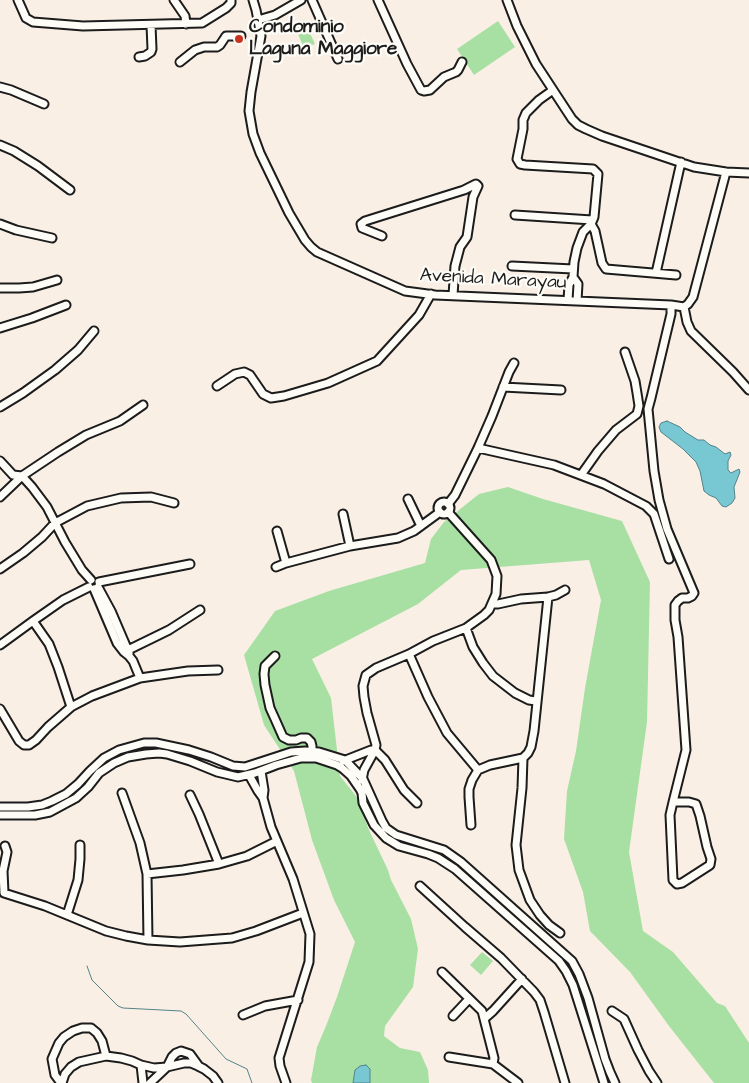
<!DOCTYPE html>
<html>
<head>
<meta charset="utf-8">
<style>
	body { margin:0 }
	canvas { display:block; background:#f9efe4 }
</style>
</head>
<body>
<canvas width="749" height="1083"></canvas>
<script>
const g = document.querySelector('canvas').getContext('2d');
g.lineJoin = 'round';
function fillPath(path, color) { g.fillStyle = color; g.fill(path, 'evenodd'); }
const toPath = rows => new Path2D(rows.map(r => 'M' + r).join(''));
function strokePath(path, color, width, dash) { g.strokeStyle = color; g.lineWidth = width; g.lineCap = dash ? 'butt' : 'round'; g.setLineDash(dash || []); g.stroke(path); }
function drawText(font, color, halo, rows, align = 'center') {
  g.font = font + ' "Architects Daughter",sans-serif'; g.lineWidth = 4.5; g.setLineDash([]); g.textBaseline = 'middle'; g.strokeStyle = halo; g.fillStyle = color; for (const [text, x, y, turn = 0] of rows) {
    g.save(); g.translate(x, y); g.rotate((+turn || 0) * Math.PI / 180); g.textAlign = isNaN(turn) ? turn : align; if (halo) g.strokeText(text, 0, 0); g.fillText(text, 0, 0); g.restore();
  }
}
fillPath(toPath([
	[304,20,315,44,304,48,294,25],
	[498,21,515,47,474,75,457,49],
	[508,487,543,499,622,521,650,582,647,722,629,852,643,931,673,952,717,1003,725,1006,749,1043,749,1083,714,1083,669,1026,630,972,590,931,583,892,564,839,567,791,576,751,585,688,601,600,589,560,461,570,418,604,312,659,331,698,340,776,356,796,369,830,388,870,391,880,411,919,418,949,413,987,385,1026,384,1036,400,1048,420,1052,428,1070,429,1083,312,1083,311,1080,317,1047,326,1026,337,997,355,942,334,900,312,840,294,771,264,725,244,655,275,611,329,591,425,563,431,539,444,522,479,494],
	[482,952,493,961,481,975,470,965]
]), '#a8e0a4');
const water = toPath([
	[667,421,680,427,685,432,698,440,704,440,710,445,716,447,725,454,730,452,731,455,728,461,728,470,731,473,739,469,740,472,734,487,735,498,732,503,726,507,722,506,716,498,709,495,704,491,700,471,696,462,683,449,661,432,659,427,661,423,667,421],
	[366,1065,370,1069,370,1083,353,1083,355,1070,360,1066,366,1065]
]);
fillPath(water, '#78c8d3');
strokePath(water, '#53838a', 1);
strokePath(toPath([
	[87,966,92,980,118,1006,123,1008,181,1011,186,1014,226,1059,247,1069,252,1083]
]), '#53838a', 1);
const minor = toPath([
	[18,0,26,18,33,22,83,26,202,23,226,8,231,3,231,0],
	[174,0,185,16,186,24],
	[253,0,256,10,261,36,251,92,249,111,253,134,260,153,289,213,305,240,311,247,317,252,405,291,435,295,671,305,684,307,688,304,693,297,726,172],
	[312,0,338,59],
	[378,0,407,64,421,90,424,91,430,90,444,77,456,72,458,70,462,62],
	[507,0,517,26,536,64,572,119,578,125,586,129,602,136,694,167,726,172,749,173],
	[258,20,275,15,301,0],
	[139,57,145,56,151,52,152,49,151,25],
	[180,62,195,50,204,47,217,47,220,45,226,36,241,36],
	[0,87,11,90,44,104],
	[553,90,539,100,526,113,523,120,523,129,517,159,520,164,525,165,593,169,598,174,594,217,591,224,583,232,577,248,574,262,573,277,569,285,568,300],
	[0,145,14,151,38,166,70,190],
	[515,215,592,220],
	[0,224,16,230,52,238],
	[591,224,595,231,602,263,606,269,676,275],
	[382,236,362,228,361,224,365,221,464,190,476,184,478,186,473,197,467,237,460,247,455,266,453,295],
	[512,266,573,269],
	[656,273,681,162],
	[573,277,578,284,577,301],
	[0,288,19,288,33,287,57,280],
	[671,305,671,314,651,398,648,409,654,471,659,500,667,529,694,593,692,596,688,598,682,598,678,601,675,605,675,620,678,637,686,750,673,802,670,815,673,880,677,884,682,883,710,865,711,859,707,847,700,816,696,804,689,802,673,802],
	[684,307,687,322,691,331,733,372,749,390],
	[0,328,32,318,66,305],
	[217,386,235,374,244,372,250,375,263,394,271,398,284,396,328,383,377,361,419,315,431,294],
	[503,387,561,390],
	[0,407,23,393,55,370,78,350,94,331],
	[478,448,554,465,604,484,646,506,654,514,669,559],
	[0,461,13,475,22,476,32,487,47,507,65,542,82,570,91,580],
	[581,475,598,451,616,430,637,414,639,406,637,393,635,381,625,352],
	[0,497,22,476,58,452,86,435,120,421,143,405],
	[408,499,421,526],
	'438 508a6 6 0 1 1 12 0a6 6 0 1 1-12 0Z',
	[448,504,455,495,478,448,492,416,509,372,514,363],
	[343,514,350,546],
	[277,531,286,563],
	[276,567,286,563,350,546,398,538,414,531,440,512],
	[0,569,23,553,42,537,55,523,87,506,121,498,151,497,174,503],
	[99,582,190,564],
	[98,587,111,611,129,653],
	[94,589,117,643,124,652,129,656,133,661,140,678],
	[548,597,534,731,531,747,528,753,523,758,522,788,516,845,519,870,530,900,540,915,549,925,560,933],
	[492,604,498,604,521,599,548,597,556,595,565,590],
	[33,621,49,644,58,667,71,707],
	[466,628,473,647,483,663,493,676,515,693,529,700,536,701],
	[0,645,33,621,63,600,89,587],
	[124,652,169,630,200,610],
	[409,654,428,697,447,733,478,770,490,765,523,758],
	[275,656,265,666,264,674,265,685,270,708,275,719,283,737,289,740,296,740,301,738,307,738,311,742,312,746,312,751],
	[0,709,19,741,24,745,29,745,36,740,48,727,71,707,92,696,140,678,188,671,218,670],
	[343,761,371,750,375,750,385,760,404,790,417,803],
	[261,771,264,790,263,798,271,827,293,879,310,934,309,962,279,1058,280,1066,286,1083],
	[249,775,258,791,263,798],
	[362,780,364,770,375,750,376,745,367,713,364,697,363,686,366,675,376,668,409,654,433,641,466,628,484,615,489,610,496,594,497,576,491,560,448,512],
	[122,793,140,843,147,874,148,940],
	[190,795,199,814,219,864],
	[0,807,28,807,42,805,52,801,66,794,78,784,90,771,104,758,119,750,144,743,156,743,189,750,211,757,233,766,245,767,291,752,305,751,319,752,345,760,363,779,382,821,386,828,396,835,444,850,461,862,572,961,579,974,588,998,605,1059,610,1072,615,1083],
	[0,815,35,815,50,812,76,798,88,787,99,773,114,763,128,757,146,754,159,753,167,754,190,761,217,772,238,777,255,773,276,765,301,758,316,758,337,765,342,768,351,776,360,789,362,793,363,803,374,825,386,838,399,846,428,854,438,858,455,869,559,961,566,971,573,985,604,1083],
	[471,825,469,797,469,789,472,780,478,770],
	[5,846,7,852,3,871,4,893,45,906,106,931,126,936,148,940,180,942,232,938,256,931,303,913],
	[147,874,183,870,219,864,247,856,277,841],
	[420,886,465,927,501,958,534,992,540,1000,544,1012,565,1083],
	[67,915,78,880,80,859,80,845],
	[442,972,482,1011,494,1058,493,1064],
	[612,1011,624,1019,638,1050,649,1071,657,1083],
	[243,1015,265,1006,298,1000],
	[453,1016,469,999],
	[485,1018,493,1011,522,979],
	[449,1057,493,1064,518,1083],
	[141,1065,143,1083],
	[61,1083,55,1075,52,1059,59,1043,64,1037,73,1031,82,1028,91,1028,97,1033,102,1041,106,1056],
	[62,1083,65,1074,71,1067,79,1062,106,1056,121,1058,132,1061,141,1065,154,1068,167,1067,184,1063,191,1063,198,1066,204,1069,213,1076,218,1083],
	[150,1083,167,1067,172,1057,176,1053,181,1051,190,1054,198,1065]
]);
strokePath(minor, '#1c1c1c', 11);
strokePath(minor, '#fdfcf7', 7);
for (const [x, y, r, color] of [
	[239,39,5,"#c8321e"]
]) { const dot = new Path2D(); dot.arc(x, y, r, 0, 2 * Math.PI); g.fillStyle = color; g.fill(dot); strokePath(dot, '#fdfcf7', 2); }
drawText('bold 19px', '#1c1c1c', '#fdfcf7', [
	["Condominio",249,28],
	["Laguna Maggiore",249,50]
], 'left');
drawText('19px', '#1c1c1c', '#fdfcf7', [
	["Avenida Marayau",493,280,3]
]);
</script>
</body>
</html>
